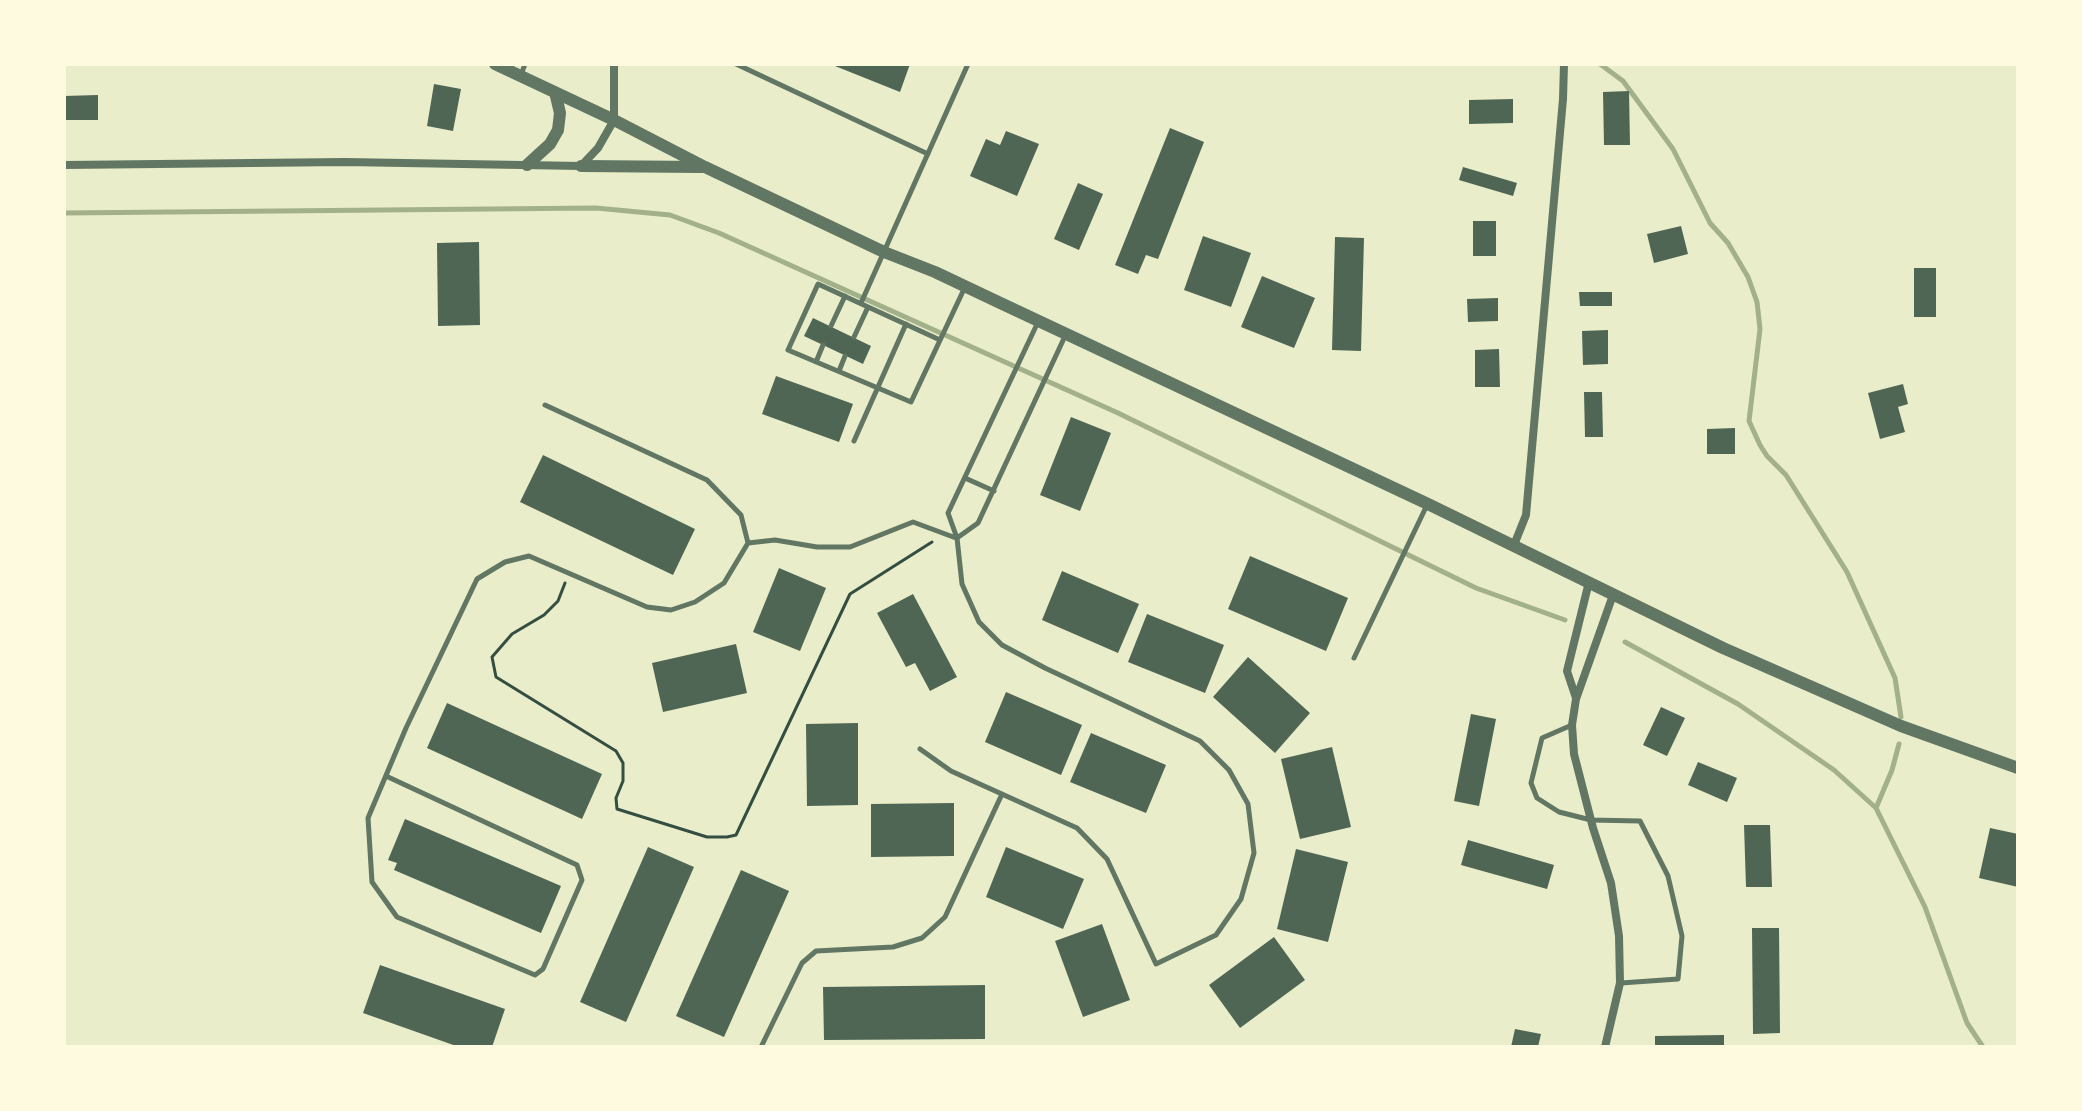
<!DOCTYPE html>
<html>
<head>
<meta charset="utf-8">
<style>
	body { margin:0 }
	#map { position:relative; width:2082px; height:1111px; overflow:hidden; background:#e9edc9; font-family:"Roboto Condensed",sans-serif }
	canvas { display:block }
	.frame { position:absolute; inset:0; border:66px solid #fefae0; pointer-events:none }
</style>
</head>
<body>
<div id="map">
<canvas width="2082" height="1111"></canvas>
<div class="frame"></div>
</div>
<script>
const g = document.querySelector('canvas').getContext('2d');
g.lineJoin = 'round';
const toPath = rows => new Path2D(rows.map(r => 'M' + r).join(''));
function strokePath(path, color, width, dash) { g.strokeStyle = color; g.lineWidth = width; g.lineCap = dash ? 'butt' : 'round'; g.setLineDash(dash || []); g.stroke(path); }
function fillPath(path, color) { g.fillStyle = color; g.fill(path, 'evenodd'); }
strokePath(toPath([
	[1600,64,1623,81,1673,149,1710,223,1728,243,1748,277,1757,302,1760,329,1749,421,1760,445,1767,456,1786,475,1847,572,1895,678,1901,717],
	[64,213,596,208,670,215,719,233,1118,413,1476,588,1565,620],
	[1625,642,1738,704,1834,770,1876,808,1925,907,1967,1023,1983,1047],
	[1876,808,1892,770,1899,744]
]), '#a3b18a', 5);
fillPath(toPath([
	[830,64,910,64,900,92],
	[434,84,461,89,453,131,427,126],
	[1629,91,1630,145,1604,145,1603,92],
	[98,95,98,120,64,120,64,96],
	[1513,99,1513,123,1469,124,1469,100],
	[1170,128,1204,142,1158,259,1146,255,1138,274,1115,265],
	[1006,131,1039,144,1017,196,970,176,986,139,1000,145],
	[1463,167,1517,183,1513,196,1459,180],
	[1078,183,1103,194,1079,250,1054,239],
	[1473,221,1496,221,1496,256,1473,256],
	[1681,226,1688,254,1654,263,1647,234],
	[1203,236,1251,253,1231,307,1184,290],
	[1335,237,1364,238,1361,351,1332,350],
	[479,242,480,325,438,326,437,243],
	[1914,268,1936,268,1936,317,1914,317],
	[1262,276,1315,298,1294,348,1241,327],
	[1579,292,1612,292,1612,306,1580,306],
	[1498,298,1498,321,1468,322,1467,299],
	[813,318,871,346,863,364,804,336],
	[1608,330,1608,364,1583,365,1582,331],
	[1499,349,1500,387,1475,387,1475,350],
	[776,376,853,404,839,442,762,414],
	[1903,384,1908,404,1898,407,1905,432,1880,439,1868,393],
	[1584,392,1602,392,1603,437,1585,437],
	[1071,417,1111,433,1080,511,1040,495],
	[1735,428,1735,454,1707,454,1707,429],
	[543,455,695,529,673,575,520,502],
	[1250,556,1348,598,1326,651,1228,609],
	[779,568,826,588,800,651,753,632],
	[1062,571,1139,604,1118,653,1042,620],
	[913,594,957,677,930,691,915,663,906,667,877,613],
	[1147,614,1224,645,1205,693,1128,662],
	[736,644,747,693,663,712,652,663],
	[1248,657,1310,713,1275,753,1213,697],
	[1006,692,1082,725,1061,775,985,742],
	[447,703,602,774,582,819,427,748],
	[1661,707,1685,718,1667,756,1643,745],
	[1471,714,1496,719,1479,806,1454,801],
	[858,723,858,805,807,806,806,724],
	[1091,733,1166,765,1146,813,1070,782],
	[1332,747,1351,827,1300,839,1281,759],
	[1698,762,1737,778,1727,802,1688,785],
	[954,803,954,856,871,857,871,804],
	[405,819,561,886,541,933,394,870,397,863,388,860],
	[1744,825,1770,825,1772,887,1746,887],
	[1990,828,2018,834,2018,887,1979,878],
	[1468,840,1554,865,1547,889,1461,865],
	[648,847,694,867,626,1022,580,1002],
	[1006,847,1084,879,1063,929,986,897],
	[1296,849,1348,862,1328,942,1277,929],
	[741,870,789,891,724,1037,676,1016],
	[1102,924,1130,1000,1083,1017,1055,941],
	[1752,928,1779,928,1780,1033,1753,1034],
	[1274,937,1305,980,1240,1028,1209,985],
	[380,965,505,1009,492,1047,459,1047,363,1013],
	[985,985,985,1039,824,1040,823,987],
	[1515,1029,1541,1034,1538,1047,1511,1047],
	[1724,1035,1724,1047,1655,1047,1655,1036]
]), '#4f6655');
strokePath(toPath([
	[565,583,558,601,544,615,512,634,492,657,496,677,616,751,623,763,623,781,616,798,617,809,707,837,727,837,736,835,850,594,932,542]
]), '#344e41', 3);
strokePath(toPath([
	[736,64,928,154],
	[521,75,525,64],
	[861,303,968,64],
	[831,326,845,296],
	[854,337,868,307],
	[940,340,818,284,788,350,911,402,965,287],
	[816,362,823,345],
	[839,371,845,356],
	[854,441,906,324],
	[965,478,994,491],
	[957,538,978,523,1066,334],
	[748,543,775,540,817,547,850,547,913,522,956,538],
	[1354,658,1427,505],
	[1572,725,1542,738,1531,783,1537,798,1559,812,1591,820,1640,821,1668,876,1682,936,1678,979,1621,983],
	[920,749,951,771,1077,828,1107,859,1156,964,1216,935,1241,899,1254,853,1248,804,1229,770,1200,741,1045,668,1002,645,979,622,962,584,957,538,948,513,1038,322],
	[386,776,577,865,582,880,543,969,535,975,397,917,372,882,368,818,406,728,477,579,505,562,529,556,647,607,671,610,695,602,724,583,748,543,741,515,707,480,545,405],
	[761,1047,802,963,816,951,893,947,922,938,945,917,1002,794]
]), '#617663', 5);
strokePath(toPath([
	[64,165,345,162,581,166,598,148,614,120,614,64],
	[1514,545,1526,515,1563,99,1564,64],
	[1576,698,1567,671,1589,582],
	[1605,1047,1620,983,1619,936,1611,883,1593,828,1574,754,1572,725,1576,699,1613,595]
]), '#617663', 8);
strokePath(toPath([
	[495,64,614,120,705,167,884,252,935,272,994,300,1428,504,1723,648,1901,726,2018,768],
	[527,165,550,144,558,130,560,113,555,92],
	[581,166,702,167]
]), '#617663', 12);
</script>
</body>
</html>
